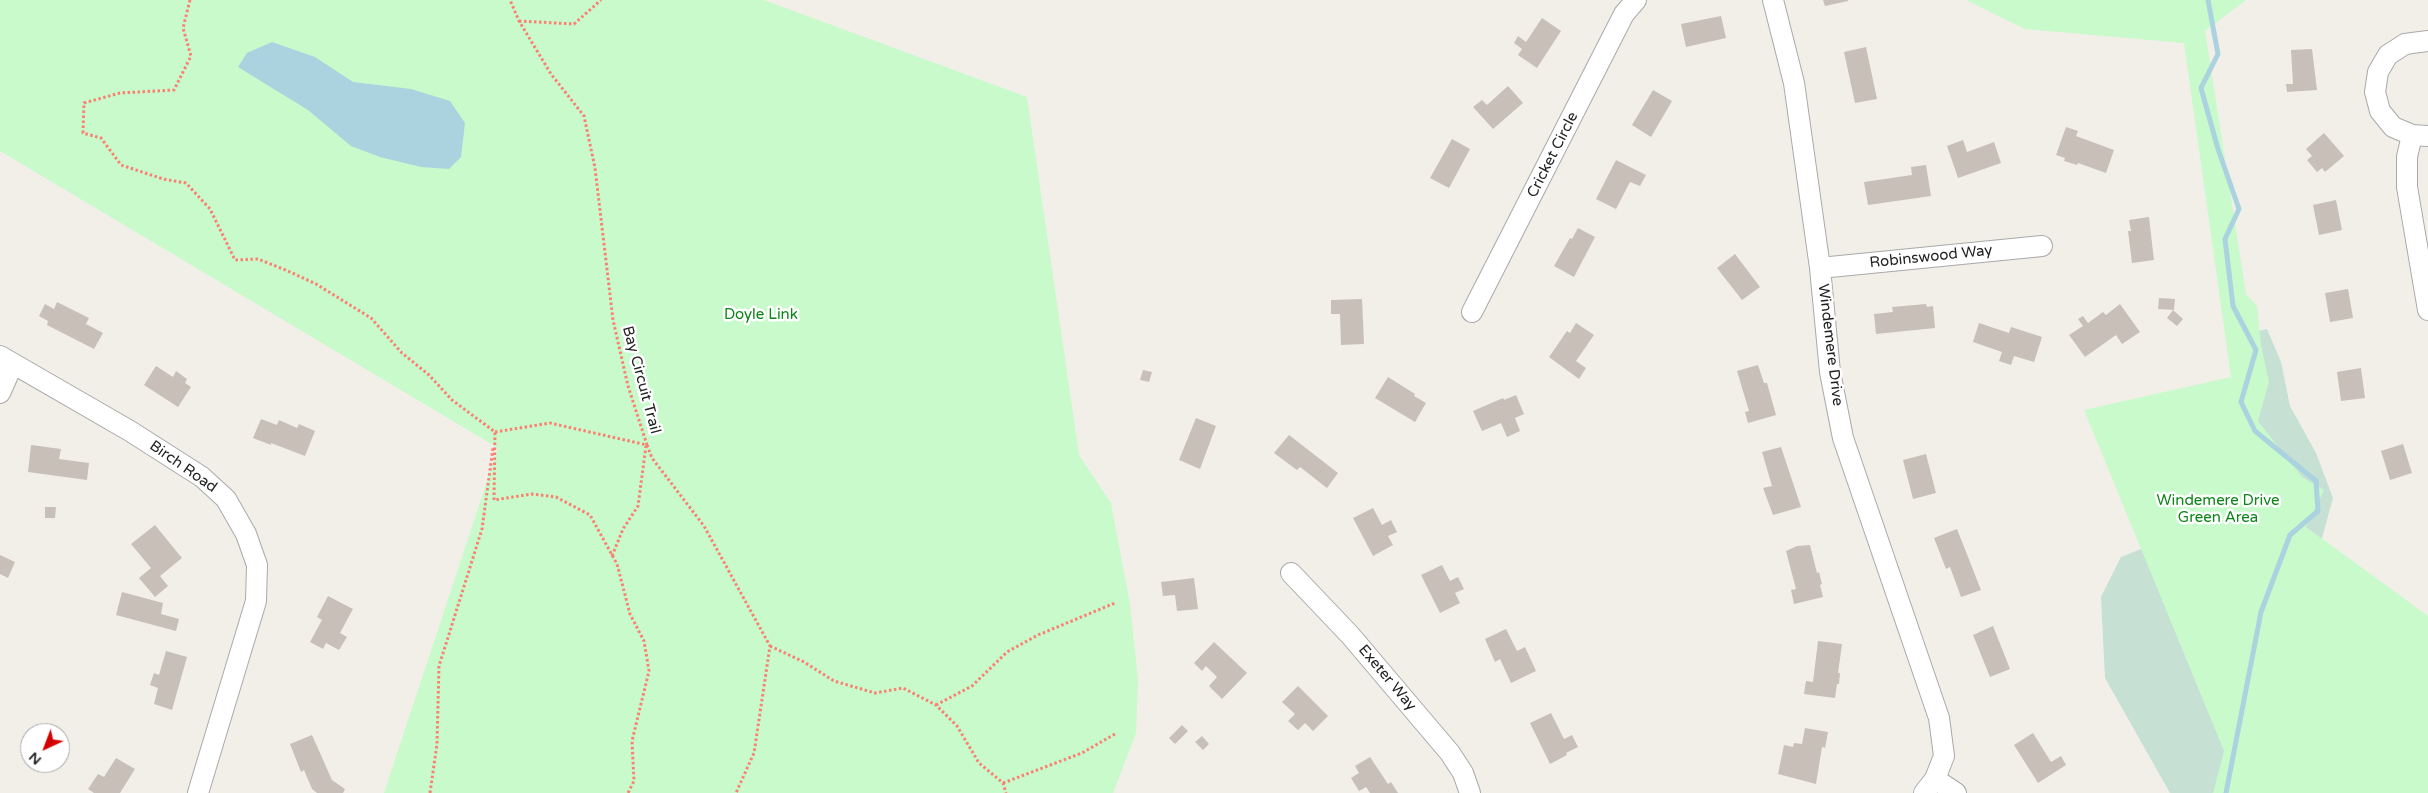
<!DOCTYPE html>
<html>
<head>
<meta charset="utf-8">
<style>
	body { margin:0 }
	#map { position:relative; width:2428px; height:793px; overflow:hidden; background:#f2efe9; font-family:"Varela Round",sans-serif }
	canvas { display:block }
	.north { position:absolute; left:20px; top:723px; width:50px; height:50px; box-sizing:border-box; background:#fff; border:1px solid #a7a7a7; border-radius:50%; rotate:223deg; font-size:14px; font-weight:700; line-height:20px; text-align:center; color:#222 }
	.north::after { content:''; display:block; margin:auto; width:18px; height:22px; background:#d40000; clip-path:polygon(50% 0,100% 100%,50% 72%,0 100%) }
</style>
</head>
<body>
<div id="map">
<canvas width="2428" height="793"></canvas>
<div class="north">N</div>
</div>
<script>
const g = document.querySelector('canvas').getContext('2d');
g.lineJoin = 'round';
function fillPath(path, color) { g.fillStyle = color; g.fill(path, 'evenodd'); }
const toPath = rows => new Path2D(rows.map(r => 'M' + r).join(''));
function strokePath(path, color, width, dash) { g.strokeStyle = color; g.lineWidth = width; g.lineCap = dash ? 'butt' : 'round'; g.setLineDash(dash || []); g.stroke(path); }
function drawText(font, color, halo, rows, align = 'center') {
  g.font = font + ' "Varela Round",sans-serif'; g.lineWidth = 5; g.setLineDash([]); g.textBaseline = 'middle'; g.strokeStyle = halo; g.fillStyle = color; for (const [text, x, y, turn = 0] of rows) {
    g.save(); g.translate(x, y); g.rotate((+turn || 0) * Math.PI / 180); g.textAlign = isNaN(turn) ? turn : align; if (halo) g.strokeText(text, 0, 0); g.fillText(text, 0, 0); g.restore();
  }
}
fillPath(toPath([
	[2267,329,2281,362,2290,406,2316,453,2333,498,2312,575,2428,793,2170,793,2105,678,2101,597,2121,557,2203,524,2239,368,2236,336]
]), '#c6e0d4');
fillPath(toPath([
	[0,0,764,0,1027,97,1079,455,1111,503,1130,604,1138,680,1136,733,1113,793,384,793,498,448,0,151],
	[1966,0,2246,0,2205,31,2246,294,2257,306,2261,345,2269,382,2258,421,2302,477,2324,490,2306,527,2428,616,2428,793,2213,793,2224,751,2084,410,2231,377,2184,43,2025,29]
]), '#c8facc');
fillPath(toPath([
	[272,42,315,57,353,82,411,89,450,101,465,123,461,157,449,169,421,167,380,157,351,146,308,110,238,67,247,53]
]), '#aad3df');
strokePath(toPath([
	[2208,0,2218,54,2201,88,2218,149,2239,209,2225,239,2233,306,2256,350,2241,402,2255,431,2316,481,2318,511,2290,535,2261,612,2226,793]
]), '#aad3df', 5);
fillPath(toPath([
	[1823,0,1848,0,1848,1,1825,6],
	[1721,16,1726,38,1686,47,1681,24],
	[1542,18,1561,31,1537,68,1518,55,1522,49,1514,43,1518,36,1526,42],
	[1866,47,1877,99,1855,103,1844,52],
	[2312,49,2317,90,2287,92,2286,84,2293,84,2291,50],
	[1508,86,1523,103,1493,129,1473,107,1482,100,1487,105],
	[1653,90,1672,101,1651,137,1632,125],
	[2066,127,2078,131,2076,136,2114,150,2106,173,2078,163,2077,165,2064,161,2065,158,2056,155],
	[2324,133,2344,156,2325,172,2322,168,2317,172,2307,160,2312,156,2306,149],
	[1452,139,1470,149,1449,188,1430,178],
	[1963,140,1967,152,1994,142,2001,163,1958,178,1947,146],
	[1616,160,1646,175,1640,186,1630,182,1616,209,1596,199],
	[1926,165,1931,196,1868,205,1864,182,1912,175,1911,167],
	[2336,200,2342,230,2319,235,2313,205],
	[2149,217,2154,260,2132,263,2128,231,2131,231,2129,220],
	[1578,228,1595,237,1574,277,1554,266,1570,238,1572,239],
	[1735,254,1760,287,1742,300,1717,268],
	[2348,289,2353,318,2330,322,2325,293],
	[2159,298,2175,299,2174,310,2158,309],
	[1362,299,1364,344,1341,345,1340,314,1331,314,1331,300],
	[57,302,89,318,86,324,103,333,94,349,47,325,48,321,39,316,45,304,54,309],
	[1926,304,1927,307,1933,306,1935,328,1876,334,1874,314,1893,312,1892,307],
	[2120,304,2140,332,2122,344,2116,335,2085,357,2069,335,2083,326,2078,319,2083,316,2088,323,2103,312,2106,315],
	[2173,310,2183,319,2177,326,2167,318],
	[1576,323,1594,335,1576,361,1586,368,1579,379,1549,357,1567,331,1570,333],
	[1979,323,2009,333,2011,327,2042,337,2034,362,2014,356,2011,365,1999,361,2002,352,1973,342],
	[1758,365,1764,383,1767,383,1776,415,1748,423,1745,412,1749,411,1737,371],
	[156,366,173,377,176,371,187,379,185,383,191,387,178,407,144,385],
	[2361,368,2365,398,2341,401,2337,372],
	[1143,370,1152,372,1149,382,1140,380],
	[1388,377,1415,394,1414,396,1426,403,1415,422,1375,398],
	[1516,395,1524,414,1515,418,1520,431,1507,437,1501,423,1482,431,1473,411,1503,398,1504,400],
	[1196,418,1216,426,1200,469,1179,460],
	[261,419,277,425,279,420,297,428,299,424,315,431,305,456,271,443,271,445,253,438],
	[1289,435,1338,473,1327,488,1300,467,1297,470,1274,453],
	[2403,444,2412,473,2390,480,2381,451],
	[31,445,61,449,59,459,89,463,87,480,28,472],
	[1781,447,1801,507,1773,515,1763,488,1772,486,1762,452],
	[1926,454,1936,493,1913,499,1903,460],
	[45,507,56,507,55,518,45,518],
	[1373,508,1382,525,1391,520,1397,532,1388,536,1393,545,1373,556,1353,518],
	[155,525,182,558,160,576,168,586,155,597,139,578,151,568,131,544],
	[1957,529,1981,590,1961,597,1950,567,1946,569,1934,538],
	[1810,545,1817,573,1819,572,1822,584,1820,585,1823,597,1794,604,1791,590,1796,589,1786,551,1797,546],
	[0,555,15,562,8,578,0,574],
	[1442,565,1450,581,1458,577,1464,589,1455,593,1460,603,1440,613,1421,575],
	[1194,578,1198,609,1177,611,1175,595,1163,596,1161,582],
	[122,592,163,603,161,614,179,619,176,631,116,615],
	[328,596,353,609,340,633,347,637,339,650,326,643,323,649,310,642,322,620,317,617],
	[1993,626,2010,669,1990,677,1973,635],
	[1506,629,1517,651,1525,647,1536,671,1511,683,1500,659,1495,662,1485,639],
	[1818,641,1842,644,1838,673,1840,673,1839,684,1837,684,1835,698,1804,694,1806,681,1813,682],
	[1214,642,1247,673,1222,699,1209,686,1217,677,1206,666,1202,671,1194,663],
	[166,651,187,657,172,710,154,704,158,688,150,685,154,673,159,675],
	[1298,686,1328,716,1313,731,1305,723,1298,730,1288,721,1295,714,1282,702],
	[1551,713,1564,739,1572,735,1578,747,1566,753,1567,755,1550,764,1530,723],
	[1182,725,1188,731,1175,744,1169,738],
	[1805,728,1828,732,1825,748,1822,747,1816,784,1778,774,1784,745,1793,747,1794,743,1802,744],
	[2033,733,2051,762,2061,756,2066,765,2038,783,2014,745],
	[312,735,332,780,345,789,343,793,317,793,312,789,304,770,301,772,290,744],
	[1202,736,1209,744,1203,750,1195,742],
	[1370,757,1388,784,1391,782,1398,793,1370,793,1366,787,1359,791,1351,778,1359,773,1355,766],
	[116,758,135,769,120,793,94,793,88,789,98,774,104,777]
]), '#c7bfb8');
const minor = toPath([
	[1773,0,1794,83,1820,268,1830,372,1843,438,1939,718,1944,756,1935,779,1924,793],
	[2428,41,2405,44,2388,55,2378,72,2375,92,2380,111,2393,127,2412,135,2428,136],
	[2412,135,2407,157,2407,187,2428,310],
	[1820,268,2042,246],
	[1472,312,1624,14,1636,0],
	[0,356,130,431,202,477,226,499,246,534,257,565,256,601,198,793],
	[0,393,13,364],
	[1291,573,1350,635,1450,753,1463,773,1470,793],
	[1935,779,1956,793]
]);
strokePath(minor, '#a9a9a9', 22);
strokePath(toPath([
	[190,0,183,28,191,56,174,90,120,93,84,103,83,133,101,138,121,165,163,179,186,183,210,209,235,260,258,259,288,271,316,284,371,318,402,353,429,375,452,400,495,432,494,500,532,494,556,497,590,515,617,564,630,614,644,641,649,671,632,741,634,781,628,793],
	[519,21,574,24,601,0],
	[495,432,550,423,647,445,628,386,613,320,595,168,584,116,551,74,519,21,510,0],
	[647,445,652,458,704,526,770,646,754,753,736,793],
	[612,556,623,529,638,506,646,446],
	[770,646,804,662,834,681,875,693,903,688,936,705,957,726,979,763,1003,783,1006,793],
	[936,705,972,686,1007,652,1038,635,1115,603],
	[1003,783,1082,753,1115,734],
	[430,793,437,744,439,666,482,529,493,448]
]), '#fa8072', 3, [2.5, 2.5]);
strokePath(minor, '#fff', 20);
drawText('15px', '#222', '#fff', [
	["Cricket Circle",1553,155,-63],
	["Robinswood Way",1931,257,-6],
	["Windemere Drive",1830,345,83],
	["Bay Circuit Trail",641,380,75],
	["Birch Road",183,467,35],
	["Exeter Way",1387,678,50]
]);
drawText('15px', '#0c8416', '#fff', [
	["Doyle Link",761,315],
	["Windemere Drive",2218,501],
	["Green Area",2218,518]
]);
</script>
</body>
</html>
